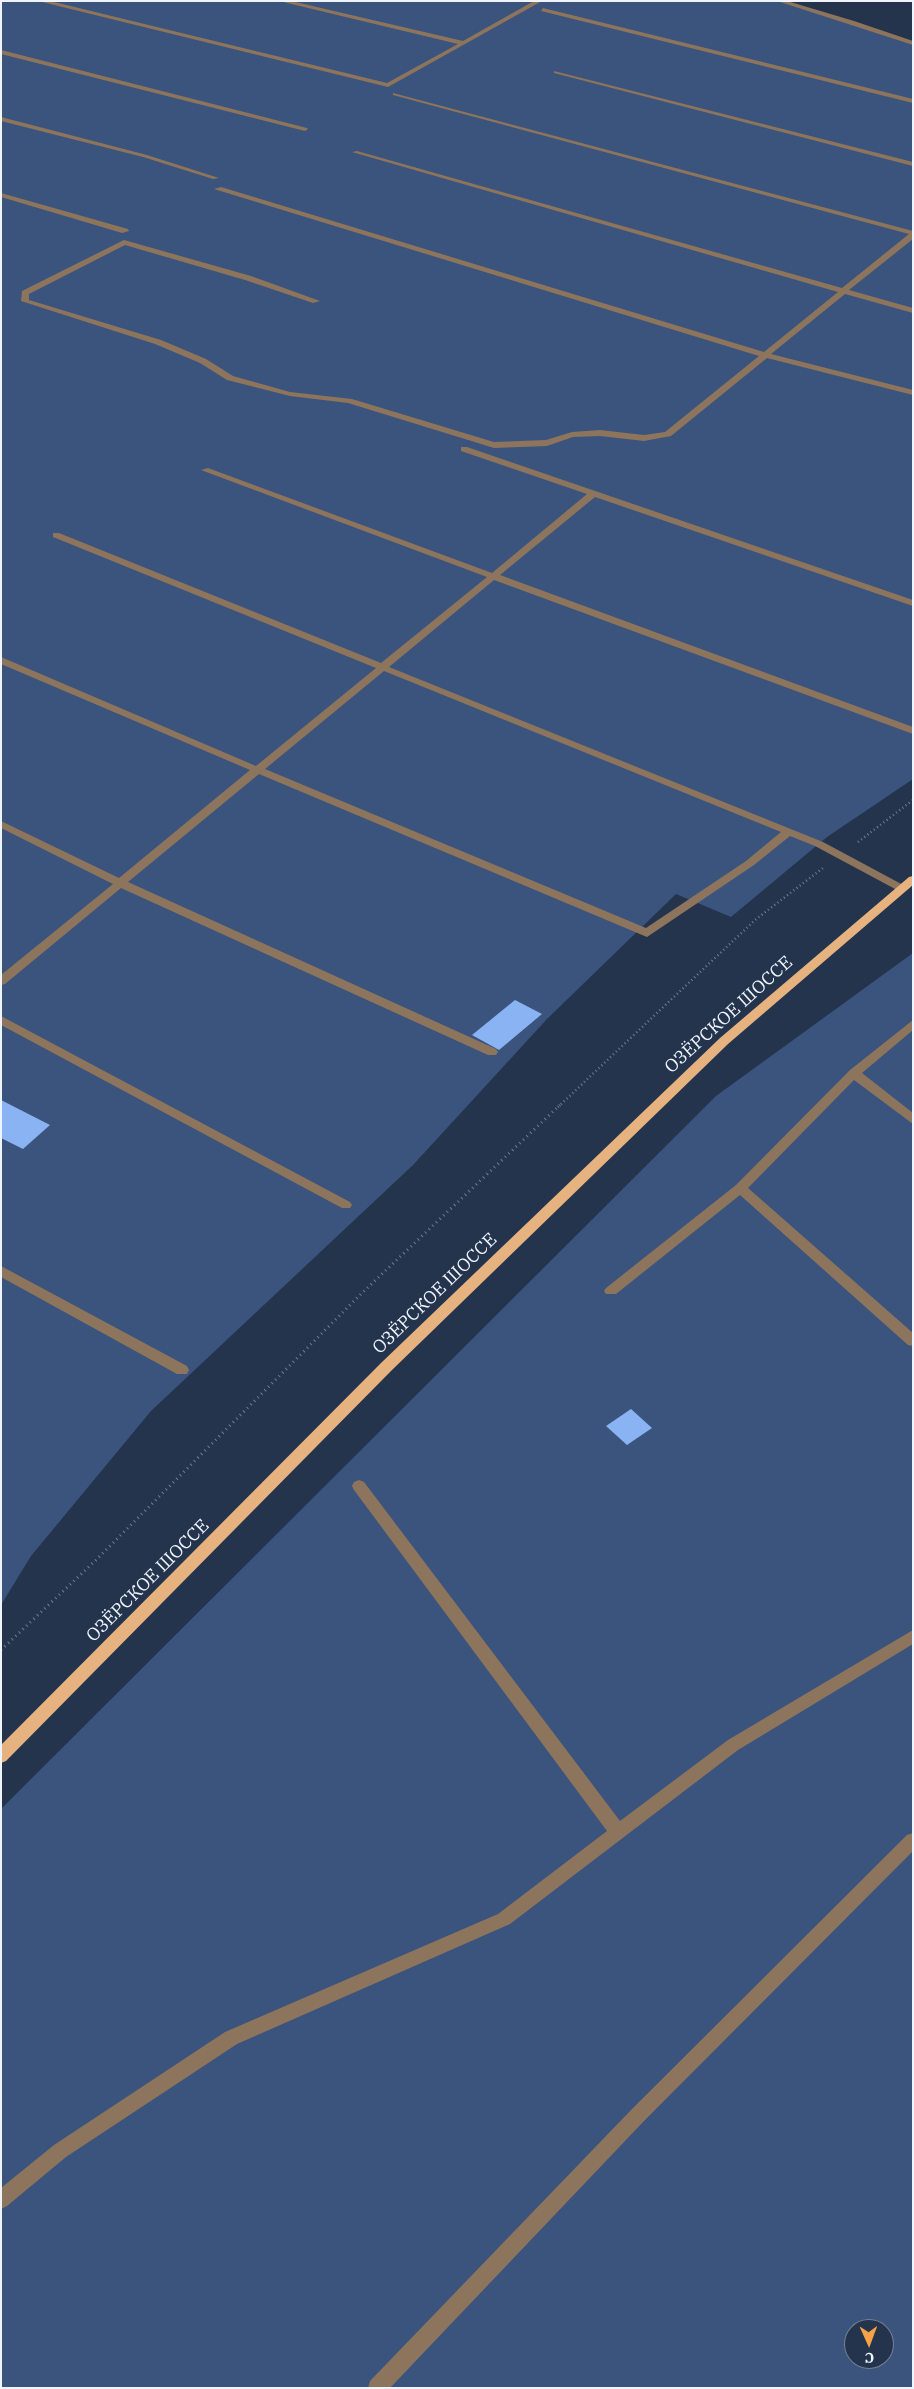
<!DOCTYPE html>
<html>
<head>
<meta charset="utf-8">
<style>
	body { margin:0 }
	#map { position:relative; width:914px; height:2389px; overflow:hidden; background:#25344d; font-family:"IBM Plex Serif",serif }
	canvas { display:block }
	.frame { position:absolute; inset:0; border:2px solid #eff5ff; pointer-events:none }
	.north { position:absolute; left:844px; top:2319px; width:50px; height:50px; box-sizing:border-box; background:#25344d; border:1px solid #768194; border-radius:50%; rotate:178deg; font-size:14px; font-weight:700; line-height:20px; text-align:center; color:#eff5ff }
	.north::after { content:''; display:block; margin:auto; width:18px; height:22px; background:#f6a247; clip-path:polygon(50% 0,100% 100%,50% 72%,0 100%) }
</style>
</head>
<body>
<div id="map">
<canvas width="914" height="2389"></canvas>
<div class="frame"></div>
<div class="north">С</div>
</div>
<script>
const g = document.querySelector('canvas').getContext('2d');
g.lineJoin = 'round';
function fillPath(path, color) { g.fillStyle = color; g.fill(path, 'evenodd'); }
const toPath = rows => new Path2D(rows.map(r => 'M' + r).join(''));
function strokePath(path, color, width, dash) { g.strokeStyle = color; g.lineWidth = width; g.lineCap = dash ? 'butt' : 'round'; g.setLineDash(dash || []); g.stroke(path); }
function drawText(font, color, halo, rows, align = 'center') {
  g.font = font + ' "IBM Plex Serif",serif'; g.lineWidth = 5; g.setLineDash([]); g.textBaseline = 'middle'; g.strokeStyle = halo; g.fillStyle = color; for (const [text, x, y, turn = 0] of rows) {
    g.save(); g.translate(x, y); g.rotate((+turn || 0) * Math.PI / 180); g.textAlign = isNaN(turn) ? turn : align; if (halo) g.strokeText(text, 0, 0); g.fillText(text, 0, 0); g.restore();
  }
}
fillPath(toPath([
	[1,1,784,1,913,43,913,779,827,837,731,917,676,894,547,1019,413,1165,151,1411,31,1556,1,1605],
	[913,953,913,2388,1,2388,1,1809,716,1096],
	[854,2329,884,2329,884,2359,854,2359]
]), '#3b547d');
fillPath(toPath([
	[515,1000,542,1014,499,1050,472,1035],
	[1,1100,50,1125,23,1149,1,1138],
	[631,1409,652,1428,627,1445,606,1426]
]), '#8ab3f4');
strokePath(toPath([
	[858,842,913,800],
	[558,1107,755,920,823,868]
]), '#717d90', 2.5, [1, 3]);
strokePath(toPath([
	[1,1650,96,1560,363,1292,560,1105]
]), '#717d90', 3, [1, 4]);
fillPath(toPath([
	[38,1,50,1,387,83,458,44,279,1,291,1,463,41,534,1,542,1,388,87,38,1],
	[777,1,787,1,854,21,913,41,913,45,777,1],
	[543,8,913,99,913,103,541,11,543,8],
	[1,50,307,128,308,129,305,131,1,54,1,50],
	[554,71,913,162,913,166,554,73,554,71],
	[393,93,913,231,913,239,849,290,913,308,913,313,845,294,771,354,913,390,913,395,767,358,671,436,644,441,600,436,573,437,547,446,494,448,348,403,290,396,227,380,200,363,155,344,21,301,22,291,124,240,251,276,320,301,313,303,245,280,125,245,29,294,29,300,161,340,206,359,233,376,290,392,352,399,494,442,546,440,572,432,600,430,644,435,665,432,759,356,214,189,221,187,764,352,838,292,352,152,357,151,842,288,909,234,393,95,393,93],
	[1,117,147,155,219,178,213,179,143,157,1,121,1,117],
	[1,193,128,229,129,231,122,233,1,197,1,193],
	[461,447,467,447,913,600,913,606,595,497,500,575,913,727,913,734,494,580,389,667,823,842,905,886,906,888,905,890,897,890,815,846,790,836,754,865,647,937,259,774,128,882,496,1049,498,1052,496,1055,488,1055,121,888,5,984,1,985,1,975,113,884,1,828,1,821,119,878,250,770,1,664,1,657,256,766,376,668,53,537,53,533,59,533,381,663,487,577,201,470,208,468,492,573,587,494,461,451,461,447],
	[384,671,781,832,746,861,646,928,265,769,384,671],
	[1,1016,350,1202,352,1205,350,1208,342,1208,1,1025,1,1016],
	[913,1020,913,1030,862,1073,913,1113,913,1124,854,1080,748,1188,913,1333,913,1346,908,1345,740,1195,616,1294,606,1294,604,1291,606,1288,736,1185,850,1070,913,1020],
	[1,1266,187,1366,189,1370,187,1374,177,1374,1,1277,1,1266],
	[359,1480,364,1482,620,1821,728,1740,913,1630,913,1644,738,1750,510,1924,237,2044,66,2157,7,2206,1,2209,1,2188,54,2145,225,2032,498,1914,607,1831,354,1490,352,1486,354,1482,359,1480],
	[913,1833,913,1851,644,2121,390,2388,368,2388,370,2381,632,2109,907,1835,913,1833]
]), '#8d745c');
fillPath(toPath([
	[913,876,913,885,728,1044,391,1371,6,1761,1,1763,1,1745,381,1363,720,1038,909,877,913,876]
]), '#e6b280');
drawText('18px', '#eff5ff', '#25344d', [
	["ОЗЁРСКОЕ ШОССЕ",729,1015,-42],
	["ОЗЁРСКОЕ ШОССЕ",435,1294,-44],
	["ОЗЁРСКОЕ ШОССЕ",148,1581,-45]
]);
</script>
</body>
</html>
